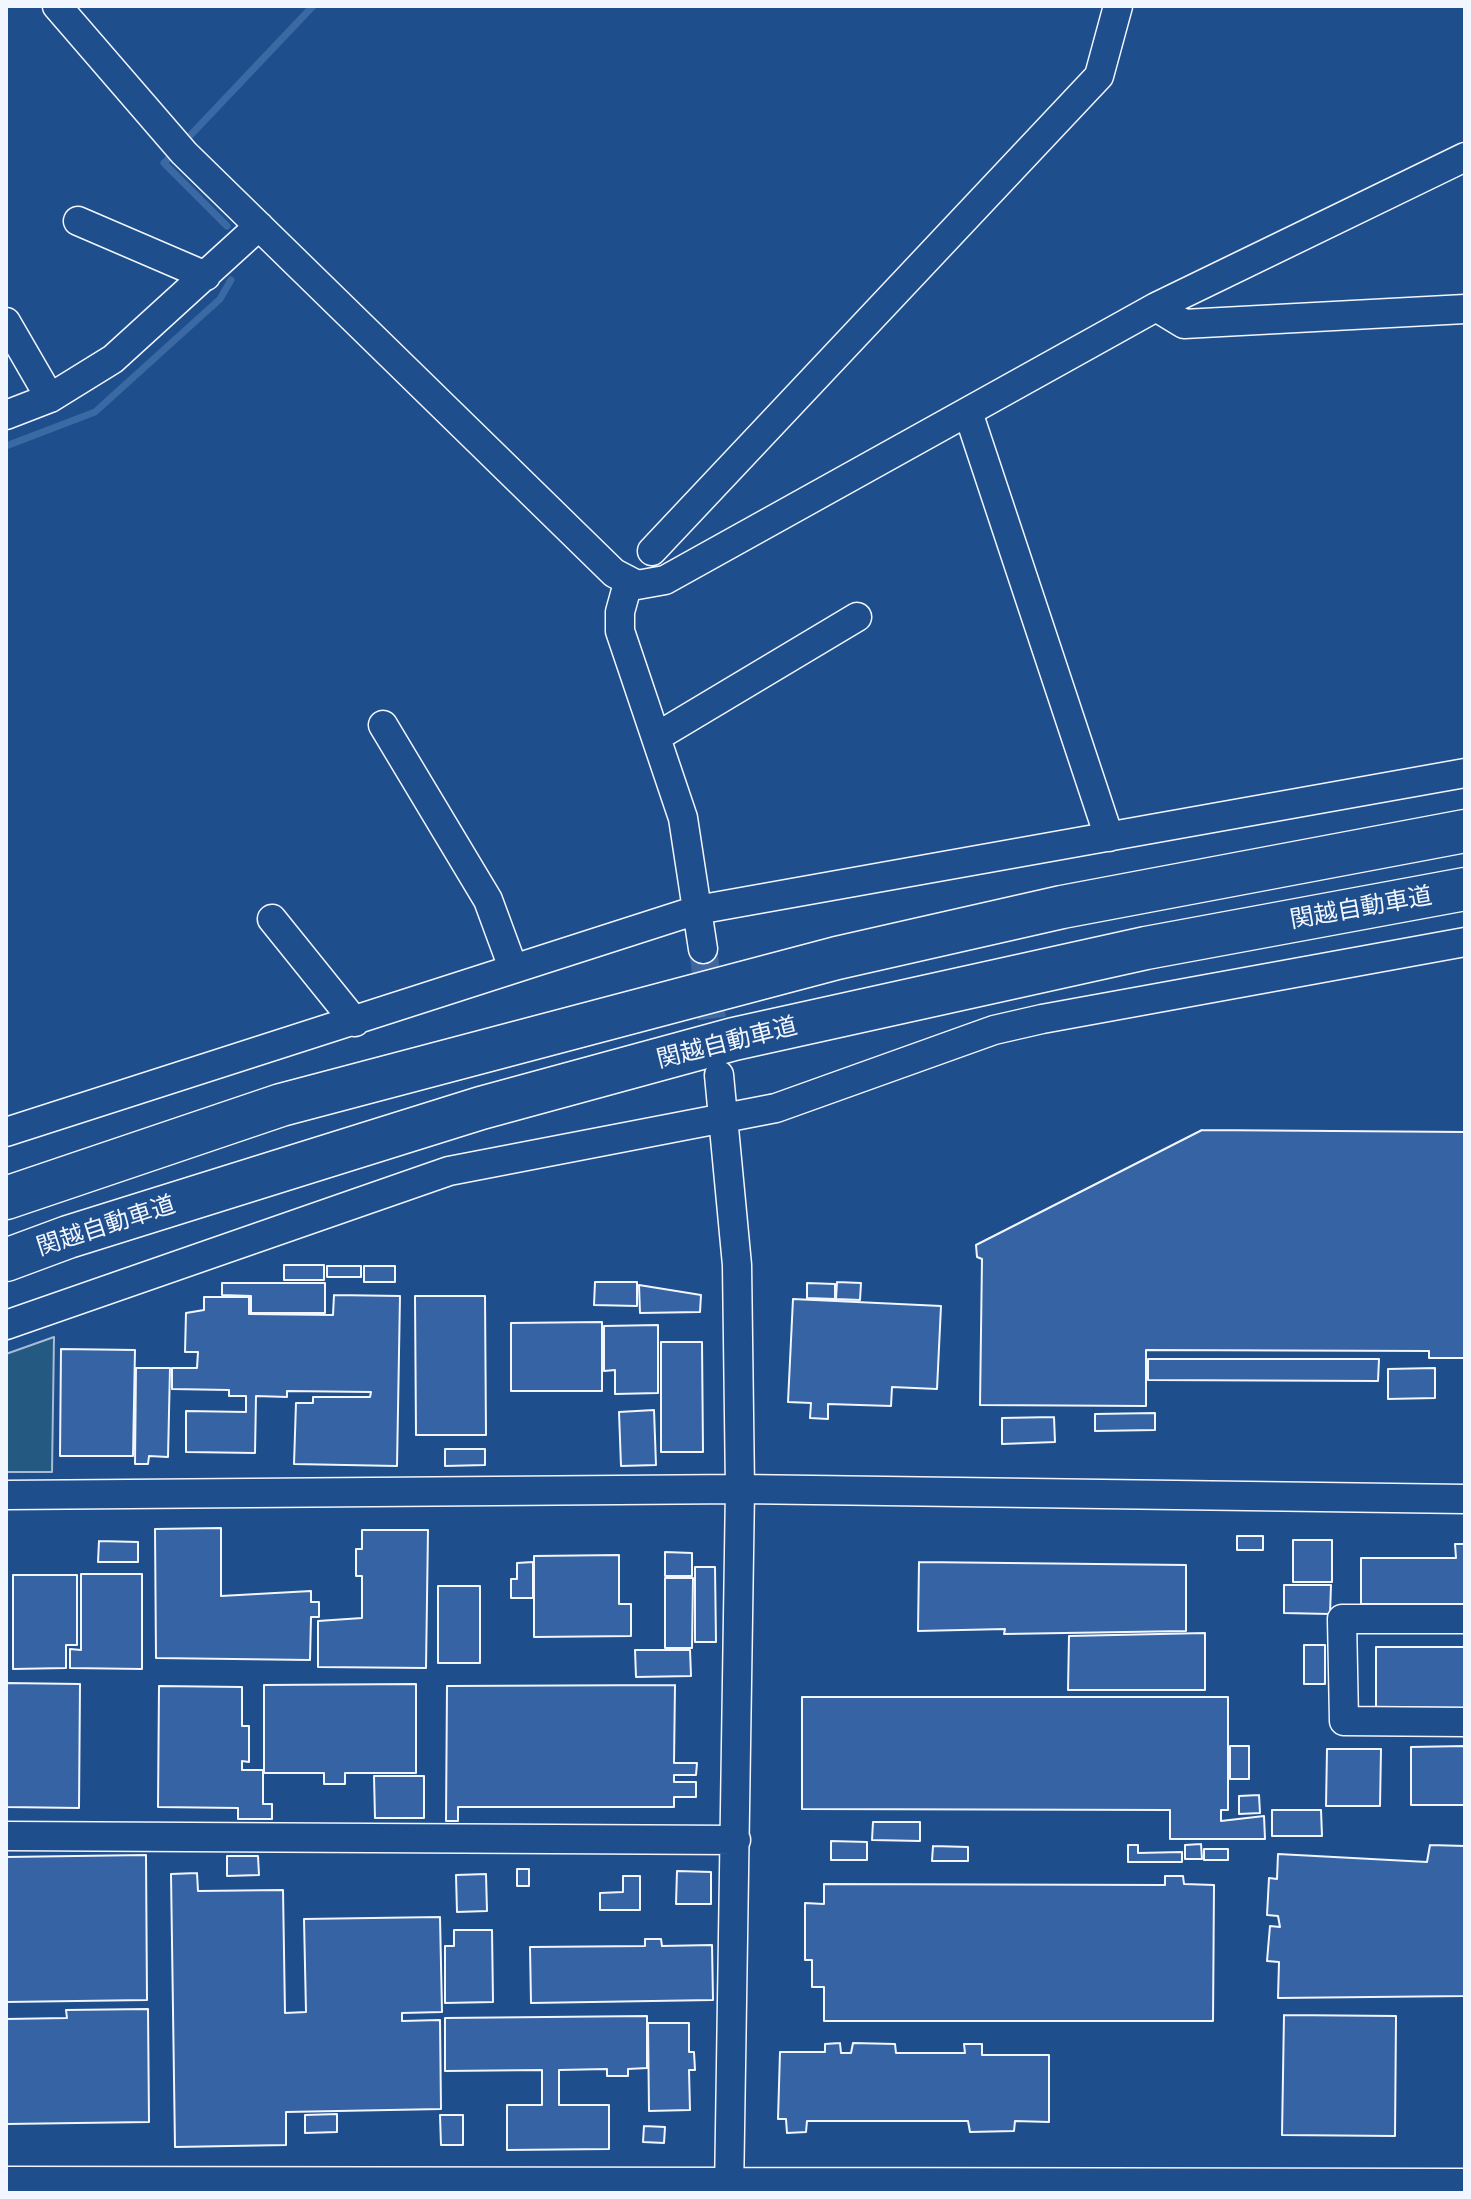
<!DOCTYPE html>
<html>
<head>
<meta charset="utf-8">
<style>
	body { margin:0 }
	#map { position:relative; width:1471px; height:2199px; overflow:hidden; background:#1f4e8c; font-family:"Public Sans",sans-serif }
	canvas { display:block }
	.frame { position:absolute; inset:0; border:8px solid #f2f6ff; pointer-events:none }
</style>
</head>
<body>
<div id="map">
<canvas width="1471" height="2199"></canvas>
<div class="frame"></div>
</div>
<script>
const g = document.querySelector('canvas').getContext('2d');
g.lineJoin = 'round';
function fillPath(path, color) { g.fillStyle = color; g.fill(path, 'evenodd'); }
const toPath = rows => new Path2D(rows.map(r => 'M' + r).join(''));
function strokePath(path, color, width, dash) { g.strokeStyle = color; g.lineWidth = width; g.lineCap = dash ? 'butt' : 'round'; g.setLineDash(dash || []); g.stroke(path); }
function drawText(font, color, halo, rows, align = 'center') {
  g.font = font + ' "Public Sans","Noto Sans JP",sans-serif'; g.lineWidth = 6; g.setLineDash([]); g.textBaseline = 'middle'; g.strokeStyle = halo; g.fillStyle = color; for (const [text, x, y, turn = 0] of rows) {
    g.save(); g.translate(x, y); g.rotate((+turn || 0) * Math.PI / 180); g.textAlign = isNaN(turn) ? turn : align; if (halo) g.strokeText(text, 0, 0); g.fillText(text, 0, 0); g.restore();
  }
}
const green = toPath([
	[54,1337,52,1472,6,1472,6,1354,54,1337]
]);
fillPath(green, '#245a82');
strokePath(green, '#a8bbd7', 2);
strokePath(toPath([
	[185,141,313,6],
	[176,151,164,163,227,226],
	[6,446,95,412,220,299,231,280]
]), '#3b69a3', 7);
const building = toPath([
	[1202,1130,1465,1132,1465,1358,1429,1358,1429,1351,1146,1350,1146,1406,980,1405,982,1259,977,1257,976,1245,1202,1130],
	[284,1265,324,1265,324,1280,284,1280,284,1265],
	[327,1266,361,1266,361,1277,327,1277,327,1266],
	[364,1266,395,1266,395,1282,364,1282,364,1266],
	[595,1282,637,1282,637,1306,594,1305,595,1282],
	[837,1282,861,1283,860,1300,836,1299,837,1282],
	[222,1283,325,1283,325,1313,251,1313,251,1296,222,1295,222,1283],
	[807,1283,835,1284,835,1299,807,1298,807,1283],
	[639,1285,701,1295,700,1312,640,1313,639,1285],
	[334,1295,400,1296,397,1466,294,1464,296,1403,313,1403,313,1397,370,1397,371,1392,287,1391,287,1397,256,1396,255,1453,186,1452,186,1411,246,1412,246,1396,229,1396,229,1390,172,1389,172,1368,197,1368,198,1352,185,1352,186,1313,204,1310,204,1297,249,1297,249,1314,333,1315,334,1295],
	[415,1296,485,1296,486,1435,416,1435,415,1296],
	[793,1299,941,1306,937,1389,892,1387,891,1406,828,1404,828,1419,810,1418,811,1403,788,1402,793,1299],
	[602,1322,602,1391,511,1391,511,1323,602,1322],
	[658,1325,658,1393,615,1394,615,1370,604,1371,604,1326,658,1325],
	[661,1342,702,1342,703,1452,661,1452,661,1342],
	[61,1349,135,1350,133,1456,60,1456,61,1349],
	[1148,1359,1379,1359,1378,1381,1148,1380,1148,1359],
	[136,1368,170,1368,168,1457,149,1456,148,1464,135,1464,136,1368],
	[1435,1368,1435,1398,1388,1399,1388,1369,1435,1368],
	[654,1410,656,1465,621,1466,619,1412,654,1410],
	[1155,1413,1155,1430,1095,1431,1095,1414,1155,1413],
	[1054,1417,1055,1442,1002,1444,1002,1418,1054,1417],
	[445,1449,485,1449,485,1465,445,1466,445,1449],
	[221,1528,221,1596,311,1591,311,1602,319,1602,319,1617,311,1617,310,1660,156,1658,155,1529,221,1528],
	[362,1530,428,1530,426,1668,318,1667,318,1621,362,1618,362,1576,356,1576,356,1549,362,1549,362,1530],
	[1237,1536,1263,1536,1263,1550,1237,1550,1237,1536],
	[1293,1540,1332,1540,1332,1582,1293,1582,1293,1540],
	[99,1541,138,1542,138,1562,98,1562,99,1541],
	[1455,1544,1465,1544,1465,1604,1361,1604,1361,1558,1456,1558,1455,1544],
	[665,1552,692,1553,692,1576,665,1576,665,1552],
	[619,1555,619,1604,631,1604,631,1636,534,1637,534,1556,619,1555],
	[533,1562,533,1598,511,1598,511,1579,517,1579,517,1563,533,1562],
	[919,1562,1186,1565,1186,1631,1004,1634,1005,1629,918,1631,919,1562],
	[695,1567,715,1567,716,1642,695,1642,695,1567],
	[81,1574,142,1574,142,1669,70,1668,70,1649,81,1650,81,1574],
	[13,1575,77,1575,77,1645,66,1645,66,1668,13,1669,13,1575],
	[665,1578,693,1578,692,1648,665,1648,665,1578],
	[1284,1585,1331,1585,1330,1614,1284,1613,1284,1585],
	[438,1586,480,1586,480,1663,438,1663,438,1586],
	[1205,1633,1205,1690,1068,1690,1069,1636,1205,1633],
	[1304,1645,1325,1645,1325,1684,1304,1684,1304,1645],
	[1376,1647,1465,1647,1465,1708,1376,1707,1376,1647],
	[635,1650,690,1650,691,1676,636,1677,635,1650],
	[6,1683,80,1684,79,1808,6,1807,6,1683],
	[416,1684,416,1773,345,1773,345,1784,324,1784,324,1773,264,1773,264,1685,416,1684],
	[675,1685,674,1763,697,1763,696,1775,674,1775,674,1782,696,1782,696,1797,674,1797,674,1807,458,1807,458,1821,446,1821,447,1686,675,1685],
	[159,1686,242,1687,242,1726,249,1726,249,1762,242,1761,242,1770,263,1770,263,1804,272,1804,272,1819,238,1819,238,1808,158,1807,159,1686],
	[802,1697,1228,1697,1228,1810,1221,1810,1221,1821,1264,1816,1265,1839,1170,1839,1170,1810,802,1809,802,1697],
	[1230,1746,1249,1746,1249,1779,1230,1779,1230,1746],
	[1465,1746,1465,1805,1411,1805,1411,1747,1465,1746],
	[1327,1749,1381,1749,1380,1806,1326,1806,1327,1749],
	[374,1776,424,1776,424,1818,375,1818,374,1776],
	[1259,1795,1260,1813,1239,1814,1239,1796,1259,1795],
	[1272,1810,1321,1810,1322,1836,1272,1836,1272,1810],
	[873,1822,920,1822,920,1841,872,1840,873,1822],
	[831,1841,867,1842,867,1860,831,1860,831,1841],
	[1201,1844,1202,1859,1185,1859,1185,1845,1201,1844],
	[1128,1845,1138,1845,1138,1853,1182,1852,1182,1862,1128,1862,1128,1845],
	[1430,1845,1465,1846,1465,1996,1278,1998,1279,1962,1267,1961,1270,1926,1280,1927,1278,1916,1267,1915,1269,1878,1277,1879,1278,1854,1427,1862,1430,1845],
	[933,1846,968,1847,968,1861,932,1861,933,1846],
	[1204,1849,1228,1849,1228,1860,1204,1860,1204,1849],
	[146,1855,147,2000,6,2002,6,1857,146,1855],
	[227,1856,258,1856,259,1875,227,1876,227,1856],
	[517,1869,529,1869,529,1886,517,1886,517,1869],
	[677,1871,711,1872,711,1904,676,1904,677,1871],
	[197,1873,198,1891,283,1890,285,2013,306,2012,304,1919,440,1917,442,2012,402,2013,402,2021,440,2020,441,2109,286,2112,286,2145,175,2147,171,1874,197,1873],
	[486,1874,487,1911,457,1912,456,1875,486,1874],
	[623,1876,640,1876,640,1910,600,1910,600,1893,623,1892,623,1876],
	[1165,1876,1183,1876,1184,1884,1214,1885,1213,2021,824,2021,824,1987,812,1987,812,1960,805,1960,805,1903,824,1904,824,1884,1165,1885,1165,1876],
	[454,1930,492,1930,493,2002,445,2003,445,1946,454,1946,454,1930],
	[645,1939,661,1939,662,1946,712,1945,713,2000,531,2003,530,1947,645,1946,645,1939],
	[148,2009,149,2122,6,2124,6,2019,67,2018,66,2010,148,2009],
	[1284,2015,1396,2016,1395,2136,1282,2135,1284,2015],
	[647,2016,647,2068,628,2069,628,2076,607,2076,607,2069,559,2070,559,2105,609,2105,609,2149,507,2150,507,2105,542,2105,542,2070,445,2071,445,2018,647,2016],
	[648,2023,689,2023,689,2052,694,2052,695,2070,689,2070,690,2110,649,2111,648,2023],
	[840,2043,841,2053,851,2053,853,2043,895,2044,896,2053,965,2053,964,2044,982,2044,982,2055,1049,2055,1049,2122,1015,2121,1014,2131,970,2132,968,2121,807,2121,806,2132,787,2133,786,2119,778,2119,780,2052,825,2052,825,2044,840,2043],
	[337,2114,337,2132,305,2133,305,2115,337,2114],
	[440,2115,463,2115,463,2145,441,2145,440,2115],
	[644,2126,665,2127,664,2143,643,2142,644,2126]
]);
fillPath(building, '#3563a3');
strokePath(building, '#f2f6ff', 2);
strokePath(toPath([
	[703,949,717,1059]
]), '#3f679d', 28, [28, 14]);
const minor = toPath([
	[57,6,184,153,614,573,637,585,665,580,1156,307,1465,157],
	[78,221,206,276],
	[1156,307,1184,324,1465,309],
	[6,322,50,398],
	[968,412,1109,837],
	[6,415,50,398,113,359,259,226],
	[652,551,1099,76,1118,6],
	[628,583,620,612,620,631,683,818,703,949],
	[383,725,488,900,513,968],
	[658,736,857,617],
	[272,919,355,1022],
	[719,1075,737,1265,740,1489,729,2193],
	[6,1132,697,910,1465,773],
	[6,1325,449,1171,776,1108,994,1030,1042,1019,1465,942],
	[6,1495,740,1489,1465,1499],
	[1465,1619,1342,1619,1344,1721,1465,1722],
	[6,1836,736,1840],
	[6,2181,1465,2183]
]);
const highway = toPath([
	[6,1198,281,1105,837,958,1062,907,1465,831],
	[6,1260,68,1237,481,1108,734,1039,1146,948,1465,889]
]);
strokePath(minor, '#f2f6ff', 31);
strokePath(highway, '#f2f6ff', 45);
strokePath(minor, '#1f4e8c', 28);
strokePath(highway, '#1f4e8c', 42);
drawText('24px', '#f2f6ff', '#1f4e8c', [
	["関越自動車道",1361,908,-10],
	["関越自動車道",727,1043,-14],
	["関越自動車道",106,1226,-18]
]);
</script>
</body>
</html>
